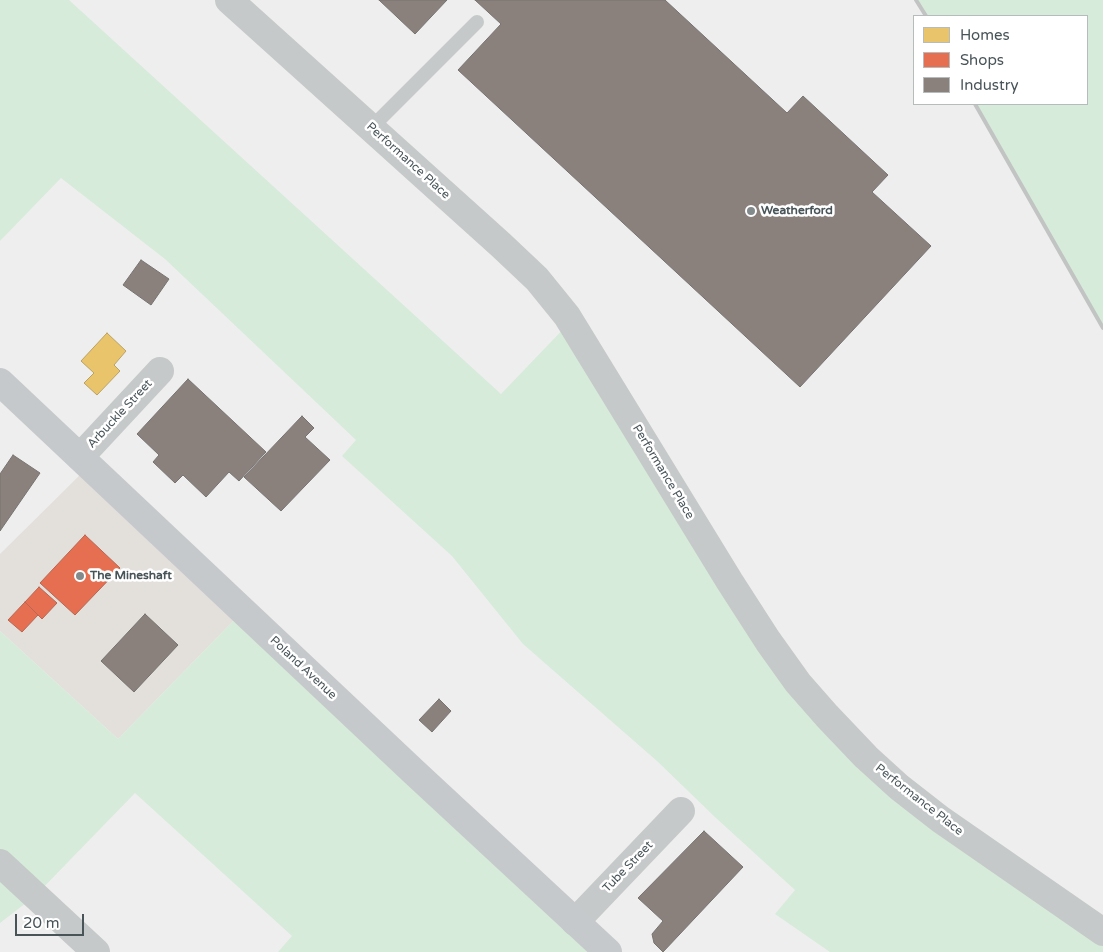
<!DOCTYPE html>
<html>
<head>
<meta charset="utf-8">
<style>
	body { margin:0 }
	#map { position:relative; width:1103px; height:952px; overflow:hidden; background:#efeeee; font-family:"Varela Round",sans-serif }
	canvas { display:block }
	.legend { position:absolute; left:913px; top:15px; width:175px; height:90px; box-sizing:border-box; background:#fff; border:1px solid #b6bbbc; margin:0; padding:6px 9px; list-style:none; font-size:15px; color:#485458 }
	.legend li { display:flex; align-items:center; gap:10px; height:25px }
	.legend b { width:25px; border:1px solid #b6bbbc }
	.scale { position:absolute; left:15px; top:914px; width:69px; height:22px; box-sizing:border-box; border:2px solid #485458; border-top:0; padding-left:6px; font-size:15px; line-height:18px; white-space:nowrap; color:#485458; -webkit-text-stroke:4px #fff; paint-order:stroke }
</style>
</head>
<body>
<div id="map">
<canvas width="1103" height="952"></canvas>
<ul class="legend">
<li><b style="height:14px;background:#e9c46a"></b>Homes</li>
<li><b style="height:14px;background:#e76f51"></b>Shops</li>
<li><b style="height:14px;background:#8a817c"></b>Industry</li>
</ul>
<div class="scale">20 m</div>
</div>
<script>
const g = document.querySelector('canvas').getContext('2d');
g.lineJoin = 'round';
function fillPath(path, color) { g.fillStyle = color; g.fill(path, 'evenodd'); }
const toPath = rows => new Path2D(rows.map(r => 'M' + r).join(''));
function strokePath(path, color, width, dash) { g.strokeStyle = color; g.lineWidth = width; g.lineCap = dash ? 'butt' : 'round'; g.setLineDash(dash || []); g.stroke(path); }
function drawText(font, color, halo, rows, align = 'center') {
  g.font = font + ' "Varela Round",sans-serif'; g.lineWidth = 5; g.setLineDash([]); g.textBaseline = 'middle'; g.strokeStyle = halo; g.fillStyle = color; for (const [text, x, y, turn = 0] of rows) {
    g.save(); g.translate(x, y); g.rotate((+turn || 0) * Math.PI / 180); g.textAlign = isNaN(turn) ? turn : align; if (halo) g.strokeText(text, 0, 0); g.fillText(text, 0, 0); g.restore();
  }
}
fillPath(toPath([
	[89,466,243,611,118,739,0,631,0,554]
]), '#e3e0dc');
fillPath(toPath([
	[0,0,69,0,501,394,571,321,827,716,1103,932,1103,952,830,952,775,914,795,890,716,818,657,761,523,644,452,556,342,456,356,440,165,259,61,178,0,241],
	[916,0,1103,0,1103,328,975,104,1087,104,1087,16,926,16],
	[243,611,608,952,278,952,292,936,135,793,35,896,0,923,0,631,118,739]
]), '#d6ebd9');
const homes = toPath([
	[107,333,126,351,114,365,120,371,97,395,84,383,94,373,81,361,107,333]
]);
fillPath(homes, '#e9c46a');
strokePath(homes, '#b9a265', 1);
const shops = toPath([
	[85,535,120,568,75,615,40,583,85,535],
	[39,587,57,603,42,619,25,602,39,587],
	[25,602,38,615,22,632,8,620,25,602]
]);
fillPath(shops, '#e76f51');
strokePath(shops, '#b76753', 1);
const industry = toPath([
	[379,0,447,0,415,34,379,0],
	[475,0,665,0,787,113,803,96,888,175,872,192,931,246,800,387,458,70,501,24,475,0],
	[141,260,169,279,151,305,123,285,141,260],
	[188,379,266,452,239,481,229,472,206,497,183,475,175,483,153,462,159,455,137,434,188,379],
	[302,416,314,428,305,437,330,460,281,511,244,477,302,416],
	[13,455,40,473,0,531,0,474,13,455],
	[145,614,178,645,134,692,101,661,145,614],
	[439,699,451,711,432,732,419,720,439,699],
	[704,831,743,867,663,952,654,943,652,934,663,921,638,898,704,831]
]);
fillPath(industry, '#8a817c');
strokePath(industry, '#767471', 1);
strokePath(toPath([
	[371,128,477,22]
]), '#c6c9c9', 14);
strokePath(toPath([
	[229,0,501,245,537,279,567,316,730,582,768,641,798,683,827,716,866,757,899,787,940,819,1103,932],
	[80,457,160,371],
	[0,863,96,952],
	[575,922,681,811]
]), '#c6c9c9', 28);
strokePath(toPath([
	[0,382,414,772,608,952]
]), '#c6c9cb', 28);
strokePath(toPath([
	[916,0,926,16],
	[975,104,1103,328]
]), '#c2c4c4', 4);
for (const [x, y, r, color] of [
	[751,211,5,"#828a8c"],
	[80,576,5,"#828a8c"]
]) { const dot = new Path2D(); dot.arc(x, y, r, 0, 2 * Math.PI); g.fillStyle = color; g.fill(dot); strokePath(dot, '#fff', 2); }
drawText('12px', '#485458', '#fff', [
	["Performance Place",408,161,42],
	["Arbuckle Street",120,414,-47],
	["Performance Place",663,472,59],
	["Poland Avenue",303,668,43],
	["Performance Place",919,800,38],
	["Tube Street",628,867,-46]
]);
drawText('bold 12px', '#485458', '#fff', [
	["Weatherford",761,211],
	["The Mineshaft",90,576]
], 'left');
</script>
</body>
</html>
